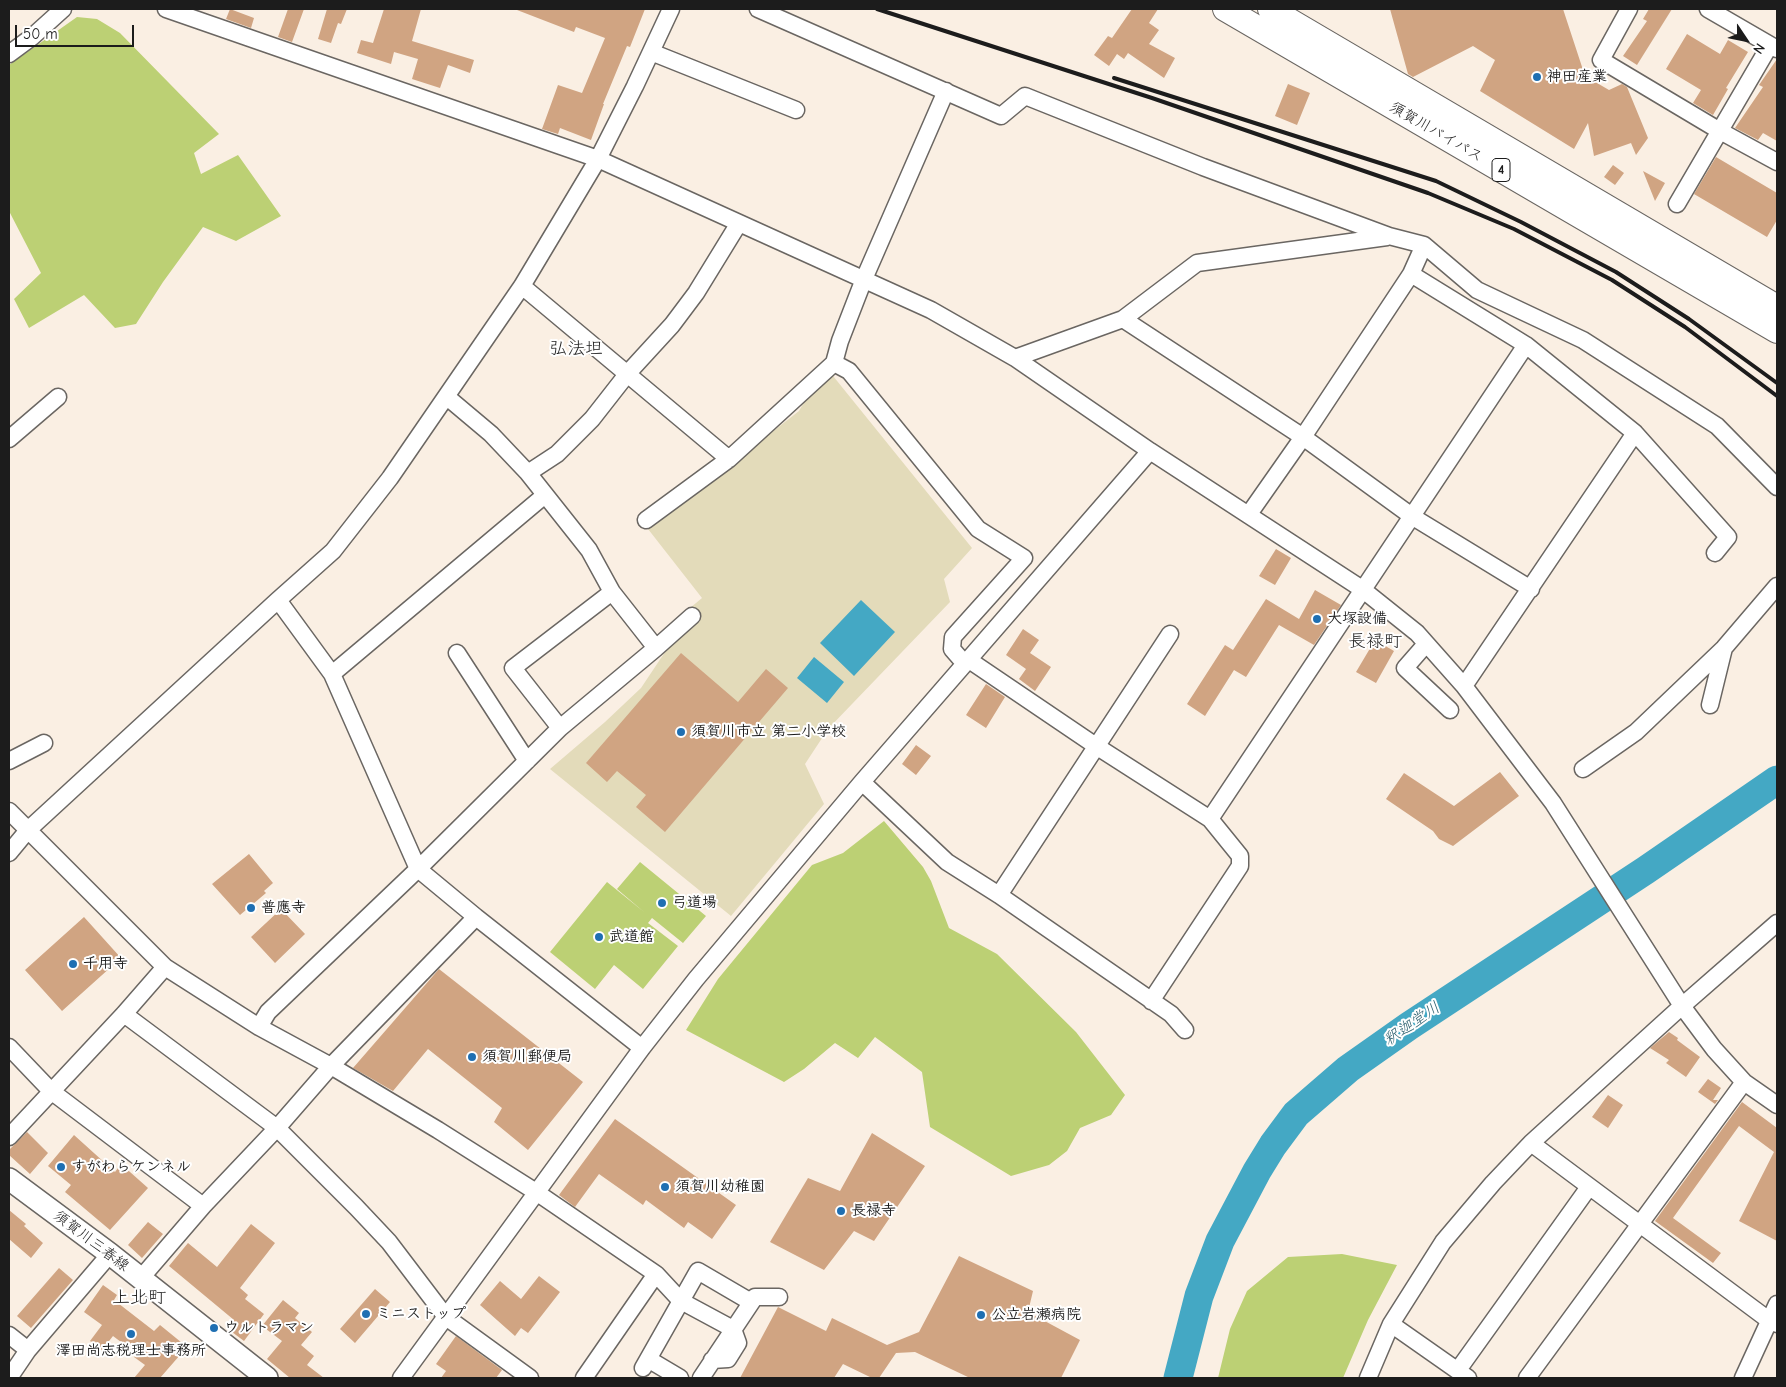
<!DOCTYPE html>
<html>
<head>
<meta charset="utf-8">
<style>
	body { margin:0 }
	#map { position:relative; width:1786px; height:1387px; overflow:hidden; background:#faefe3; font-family:"Comic Neue",sans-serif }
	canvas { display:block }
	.frame { position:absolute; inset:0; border:10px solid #1c1c1c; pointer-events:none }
	.north { position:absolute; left:1721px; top:15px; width:50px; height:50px; -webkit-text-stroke:4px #fff; paint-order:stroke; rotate:124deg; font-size:14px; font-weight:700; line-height:20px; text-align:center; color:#1c1c1c }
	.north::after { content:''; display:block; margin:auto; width:18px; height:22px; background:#1c1c1c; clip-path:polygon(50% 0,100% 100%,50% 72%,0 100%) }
	.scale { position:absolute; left:15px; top:25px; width:119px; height:22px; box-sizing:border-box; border:2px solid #1c1c1c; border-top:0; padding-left:6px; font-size:15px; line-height:18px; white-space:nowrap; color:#1c1c1c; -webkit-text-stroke:4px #fff; paint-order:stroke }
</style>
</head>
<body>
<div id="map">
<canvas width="1786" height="1387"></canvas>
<div class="frame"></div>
<div class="north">N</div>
<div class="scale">50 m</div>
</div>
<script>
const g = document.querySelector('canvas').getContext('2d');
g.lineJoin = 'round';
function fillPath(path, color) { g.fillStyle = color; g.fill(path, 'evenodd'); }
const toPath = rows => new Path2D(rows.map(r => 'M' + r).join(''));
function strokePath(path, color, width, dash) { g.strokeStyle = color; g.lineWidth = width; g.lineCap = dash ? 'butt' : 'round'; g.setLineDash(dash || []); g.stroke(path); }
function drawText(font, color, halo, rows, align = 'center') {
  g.font = font + ' "Comic Neue","Klee One",sans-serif'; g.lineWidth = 4; g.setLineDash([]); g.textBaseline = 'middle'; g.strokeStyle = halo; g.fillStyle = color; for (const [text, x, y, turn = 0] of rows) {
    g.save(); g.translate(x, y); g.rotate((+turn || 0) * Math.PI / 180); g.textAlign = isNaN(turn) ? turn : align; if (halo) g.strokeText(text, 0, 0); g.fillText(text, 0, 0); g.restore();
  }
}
fillPath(toPath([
	[825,366,972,548,944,579,950,602,828,729,805,764,824,804,731,916,550,769,605,722,641,688,667,649,700,621,690,608,702,598,648,529,799,411]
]), '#e3dbba');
fillPath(toPath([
	[77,17,97,19,120,33,219,134,194,153,201,174,238,155,281,216,236,241,203,227,163,282,136,324,115,328,84,295,29,328,14,299,41,273,9,211,9,65],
	[884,821,923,867,931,881,949,928,997,954,1076,1032,1125,1095,1111,1115,1080,1128,1067,1151,1049,1165,1011,1176,930,1127,922,1072,875,1037,858,1058,835,1043,804,1069,784,1082,686,1030,718,979,812,865,843,853],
	[640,862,706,916,683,943,652,918,648,923,678,946,643,989,614,965,595,989,550,952,607,882,644,912,617,889],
	[1342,1254,1397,1265,1368,1320,1343,1378,1218,1378,1230,1329,1247,1291,1288,1257]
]), '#bcd074');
fillPath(toPath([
	[861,600,895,632,854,676,820,643],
	[814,657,844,682,827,703,797,678]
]), '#44a8c4');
strokePath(toPath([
	[1178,1378,1199,1296,1220,1241,1257,1171,1273,1145,1296,1114,1348,1069,1409,1026,1646,870,1777,780]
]), '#44a8c4', 29);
fillPath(toPath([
	[230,9,254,18,251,28,226,19],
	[288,9,304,9,292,42,278,37],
	[327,9,347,9,341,24,338,23,331,43,318,39],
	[384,9,421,9,412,41,474,60,470,73,448,65,440,88,412,79,418,59,394,52,391,64,357,53,361,40,373,43],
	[517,9,645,9,630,47,627,46,603,104,604,104,591,140,560,128,558,134,542,129,558,85,582,93,605,38,576,27,574,32,517,10],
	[1132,9,1158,9,1149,23,1159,30,1149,44,1175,58,1164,78,1128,53,1124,59,1117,54,1109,66,1094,55,1108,36,1112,38],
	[1390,9,1563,9,1585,76,1609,90,1622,84,1627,87,1648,138,1636,155,1631,143,1594,156,1588,123,1574,149,1480,91,1495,60,1473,46,1413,77,1408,74],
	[1649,9,1672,9,1637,65,1623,56,1647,21,1643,19],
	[1687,34,1720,54,1728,40,1748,52,1726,88,1728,89,1713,115,1693,103,1701,90,1666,69],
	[1777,59,1777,141,1763,133,1758,140,1735,128,1763,87,1759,85],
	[1288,84,1310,93,1297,125,1275,116],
	[1716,157,1777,193,1777,220,1767,237,1694,194],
	[1613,165,1624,173,1615,185,1604,177],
	[1643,171,1665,183,1655,201],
	[1276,549,1291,558,1275,585,1259,576],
	[1315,590,1341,605,1314,645,1279,625,1246,677,1234,670,1205,716,1187,704,1225,645,1233,650,1266,599,1299,619],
	[1023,629,1039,640,1030,653,1051,667,1035,691,1019,679,1026,669,1006,655],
	[1375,640,1394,651,1376,683,1356,672],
	[681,653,738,702,766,669,788,688,665,832,636,807,646,795,617,771,607,782,586,763],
	[986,684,1005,697,986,728,966,715],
	[916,745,931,756,916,775,902,764],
	[1500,772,1519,796,1453,846,1439,839,1433,831,1386,799,1404,773,1454,806],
	[249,854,273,883,264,891,266,893,240,915,212,884],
	[281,909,305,934,275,963,251,937],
	[84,917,121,958,62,1011,25,970],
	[439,969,583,1082,528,1150,494,1122,502,1108,428,1049,393,1091,353,1068],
	[1669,1032,1678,1038,1677,1040,1700,1057,1686,1077,1666,1063,1669,1060,1650,1048],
	[1708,1079,1721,1088,1713,1100,1718,1100,1715,1104,1698,1092],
	[1608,1095,1623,1105,1608,1128,1592,1117],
	[1742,1102,1777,1128,1777,1241,1739,1221,1774,1152,1739,1126,1673,1218,1721,1253,1713,1263,1655,1221],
	[615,1119,736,1205,712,1239,688,1222,684,1228,646,1200,643,1205,599,1174,575,1207,559,1195],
	[27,1132,48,1153,30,1174,9,1155,9,1150],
	[872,1133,925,1166,874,1241,854,1231,824,1270,770,1242,808,1178,840,1191],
	[74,1135,115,1172,121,1164,148,1188,110,1230,65,1192,71,1185,48,1166],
	[9,1210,26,1224,24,1226,43,1243,31,1258,9,1239],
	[148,1222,163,1234,142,1258,128,1245],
	[251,1224,275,1243,240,1288,248,1295,245,1299,264,1314,244,1341,228,1329,234,1320,169,1266,188,1243,217,1267],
	[959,1256,1033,1291,1028,1312,1080,1340,1061,1378,970,1378,915,1352,896,1353,879,1378,872,1378,843,1364,834,1378,740,1378,778,1307,826,1331,832,1318,887,1345,919,1332],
	[59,1268,73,1280,31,1328,17,1316],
	[539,1276,560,1292,528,1333,521,1328,515,1336,480,1305,500,1281,521,1299],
	[103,1285,117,1295,114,1300,154,1331,160,1325,187,1347,160,1378,134,1378,145,1365,134,1357,137,1354,113,1336,102,1350,90,1341,102,1325,84,1312],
	[375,1289,390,1302,355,1343,340,1329],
	[283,1300,299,1313,295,1318,312,1332,301,1345,314,1356,307,1365,324,1378,290,1378,267,1359,282,1341,262,1326],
	[456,1336,502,1370,496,1378,441,1378,446,1371,436,1364]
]), '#d0a482');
const minor = toPath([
	[166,9,598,159,931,310,1015,358,1150,451,1362,589,1417,633,1464,686,1553,803,1682,1006,1714,1049,1744,1082,1777,1105],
	[758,9,1001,116,1025,96,1203,167,1389,236,1424,245,1477,290,1583,340,1717,426,1777,487],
	[1629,9,1601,60,1720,131,1777,162],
	[1708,9,1777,49],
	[651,52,796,110],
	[9,54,32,37,63,9],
	[1677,204,1770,45],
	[1411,274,1424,245],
	[522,286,729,459],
	[1123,319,1303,437,1413,517,1531,589],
	[1015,358,1123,319,1197,263,1387,237],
	[834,363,849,371,978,529,1024,558,953,637,952,649,965,664],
	[9,439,58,397],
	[528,473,557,454,592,419,628,373,672,325,696,293,739,223],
	[1249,514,1303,437,1411,274,1526,345,1635,433,1728,537,1715,553],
	[646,520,729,459,834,363,840,341,864,279,946,91],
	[278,600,332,674,418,869,476,917,642,1048],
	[1426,644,1405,668,1450,710],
	[656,648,692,616],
	[457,653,527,761],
	[969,660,1096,746,1210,819,1240,856,1240,866,1151,1001],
	[332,674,545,495],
	[1464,686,1635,433],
	[1710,705,1724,648],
	[560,728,513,668,612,592],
	[9,761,44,743],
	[1583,769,1636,732,1724,648,1777,586],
	[862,782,947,862,999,895,1171,1014,1185,1030],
	[9,811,165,967,259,1027,331,1066,438,1130,536,1192,656,1274,681,1301,733,1329,738,1343,728,1359,712,1360],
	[1210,819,1526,345],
	[9,853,28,830,278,600,333,551,390,478,522,286,598,159,635,86,671,9],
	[999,895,1170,634],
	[124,1014,277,1128,356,1207,389,1242,446,1317,530,1378],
	[259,1027,268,1012,418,869,560,728,656,648,612,592,589,550,528,473,491,434,447,397],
	[9,1047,51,1091,203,1206],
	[9,1137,124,1014,165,967],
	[1531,1143,1770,1321,1777,1324],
	[141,1278,203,1206,277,1128,331,1066,476,917],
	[1391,1324,1468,1378],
	[9,1335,28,1350],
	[648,1359,680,1378],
	[643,1368,698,1271,751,1302],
	[1458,1370,1589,1187],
	[9,1378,28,1350,110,1254],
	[401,1378,642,1048,696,979,862,782,1150,451],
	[584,1378,656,1274],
	[701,1378,755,1297,779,1297],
	[1368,1378,1391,1324,1443,1242,1493,1183,1531,1143,1682,1006,1777,923],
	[1527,1378,1744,1082],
	[1743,1378,1777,1304]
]);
const major = toPath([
	[9,1179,110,1254,267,1378]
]);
const highway = toPath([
	[1225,9,1777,331],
	[1270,9,1777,307]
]);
strokePath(minor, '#6a6662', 19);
strokePath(major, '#6a6662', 24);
strokePath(highway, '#6a6662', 26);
strokePath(minor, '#fff', 16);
strokePath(major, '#fff', 21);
strokePath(highway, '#fff', 24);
strokePath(toPath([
	[877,9,1152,98,1428,193,1514,229,1612,280,1685,327,1777,396],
	[1114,78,1436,181,1521,222,1616,272,1689,319,1777,383]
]), '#1c1c1c', 4);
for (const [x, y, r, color] of [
	[1537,77,5,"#1f6fb2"],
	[1317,619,5,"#1f6fb2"],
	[681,732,5,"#1f6fb2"],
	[662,903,5,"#1f6fb2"],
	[251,908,5,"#1f6fb2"],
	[599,937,5,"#1f6fb2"],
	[73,964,5,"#1f6fb2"],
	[472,1057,5,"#1f6fb2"],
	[61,1167,5,"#1f6fb2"],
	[665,1187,5,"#1f6fb2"],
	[841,1211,5,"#1f6fb2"],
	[366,1314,5,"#1f6fb2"],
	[981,1315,5,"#1f6fb2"],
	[214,1328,5,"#1f6fb2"],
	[131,1334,5,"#1f6fb2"]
]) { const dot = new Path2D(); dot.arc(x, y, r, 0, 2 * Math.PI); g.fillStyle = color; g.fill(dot); strokePath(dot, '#fff', 2); }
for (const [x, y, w] of [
	[1501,170,18]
]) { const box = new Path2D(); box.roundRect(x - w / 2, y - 11.5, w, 23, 4); g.fillStyle = '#fff'; g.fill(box); strokePath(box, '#1c1c1c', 1); }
drawText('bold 14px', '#1c1c1c', null, [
	["4",1501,170]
]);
drawText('bold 15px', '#1c1c1c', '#fff', [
	["神田産業",1547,77],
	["大塚設備",1327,619],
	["須賀川市立 第二小学校",691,732],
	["弓道場",672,903],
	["普應寺",261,908],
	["武道館",609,937],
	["千用寺",83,964],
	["須賀川郵便局",482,1057],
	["すがわらケンネル",71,1167],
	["須賀川幼稚園",675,1187],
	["長禄寺",851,1211],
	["ミニストップ",376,1314],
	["公立岩瀬病院",991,1315],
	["ウルトラマン",224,1328],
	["澤田尚志税理士事務所",131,1351,"center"]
], 'left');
drawText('15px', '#1c1c1c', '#fff', [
	["須賀川バイパス",1436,132,30],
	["須賀川三春線",91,1241,37]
]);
drawText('italic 16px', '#306270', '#fff', [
	["釈迦堂川",1412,1024,-34]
]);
drawText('18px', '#1c1c1c', '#fff', [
	["弘法坦",576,349],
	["長禄町",1375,642],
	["上北町",139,1298]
]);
</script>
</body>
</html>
